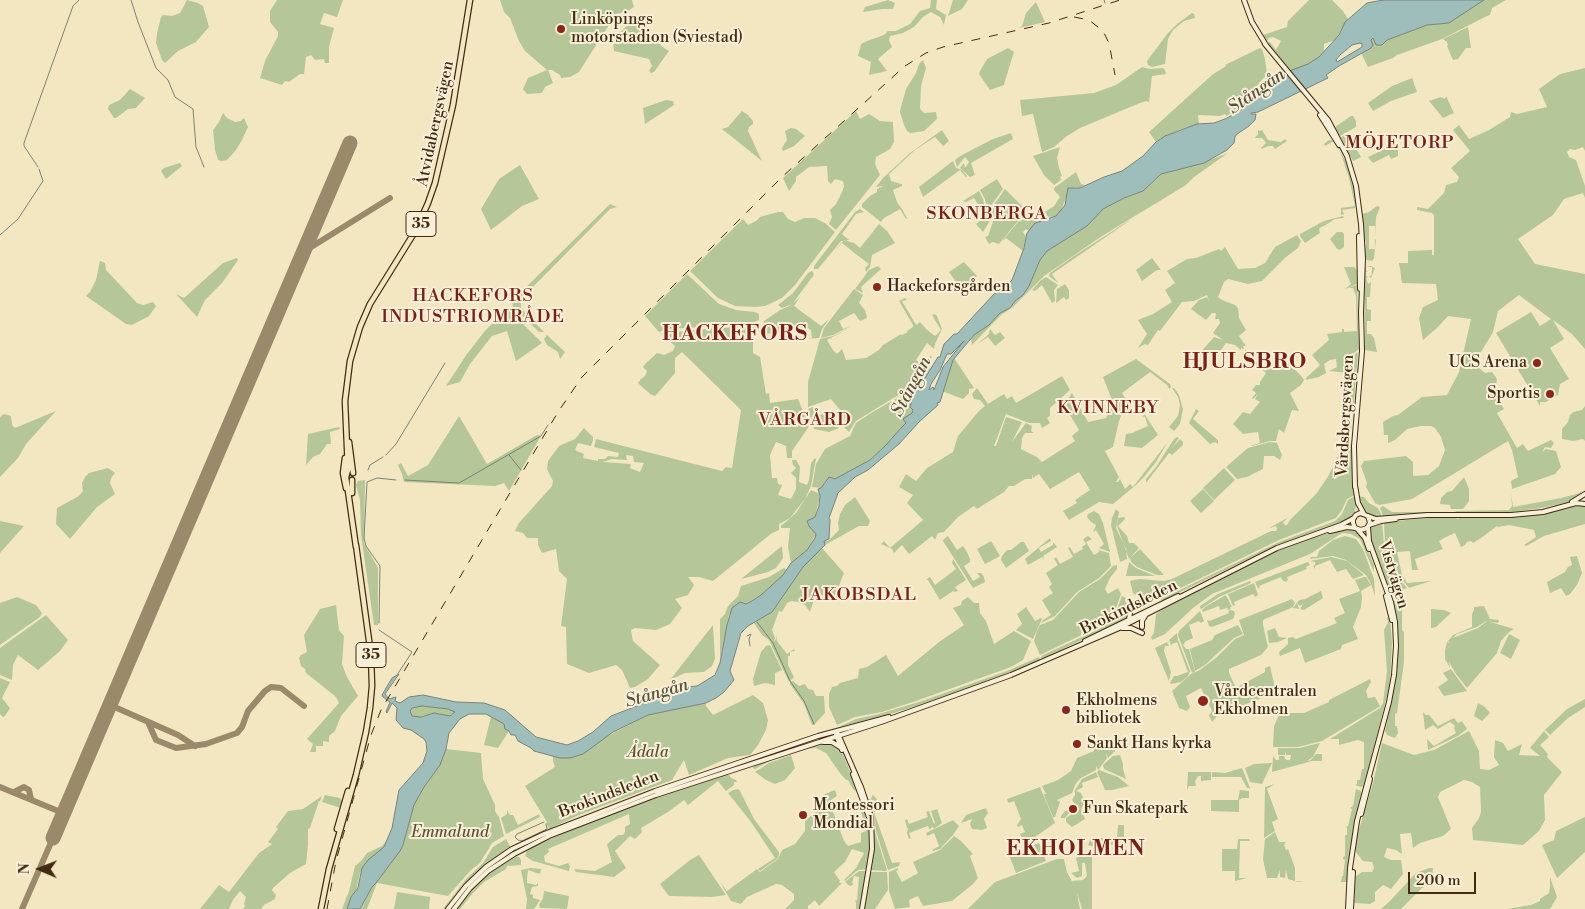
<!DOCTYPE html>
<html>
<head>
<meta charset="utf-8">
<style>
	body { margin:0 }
	#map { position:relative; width:1585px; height:909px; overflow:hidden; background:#f3e7c2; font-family:"Libre Bodoni",serif }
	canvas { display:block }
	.north { position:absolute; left:15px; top:844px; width:50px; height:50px; -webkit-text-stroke:4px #f7efd7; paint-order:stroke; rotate:271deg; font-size:14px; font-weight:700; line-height:20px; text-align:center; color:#422b12 }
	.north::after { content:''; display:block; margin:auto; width:18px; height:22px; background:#422b12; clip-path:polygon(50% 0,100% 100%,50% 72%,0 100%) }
	.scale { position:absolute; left:1408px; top:872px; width:68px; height:22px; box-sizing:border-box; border:2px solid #422b12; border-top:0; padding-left:6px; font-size:15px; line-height:18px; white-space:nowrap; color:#422b12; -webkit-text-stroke:4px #f7efd7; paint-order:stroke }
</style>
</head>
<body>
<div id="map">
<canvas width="1585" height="909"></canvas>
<div class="north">N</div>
<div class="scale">200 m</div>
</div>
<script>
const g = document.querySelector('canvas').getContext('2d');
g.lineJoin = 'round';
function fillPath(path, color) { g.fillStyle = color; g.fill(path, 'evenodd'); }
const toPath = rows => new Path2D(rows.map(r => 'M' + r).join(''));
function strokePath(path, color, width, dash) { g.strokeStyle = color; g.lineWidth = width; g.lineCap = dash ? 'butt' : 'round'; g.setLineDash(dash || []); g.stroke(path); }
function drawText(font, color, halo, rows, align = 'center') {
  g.font = font + ' "Libre Bodoni",serif'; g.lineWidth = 4; g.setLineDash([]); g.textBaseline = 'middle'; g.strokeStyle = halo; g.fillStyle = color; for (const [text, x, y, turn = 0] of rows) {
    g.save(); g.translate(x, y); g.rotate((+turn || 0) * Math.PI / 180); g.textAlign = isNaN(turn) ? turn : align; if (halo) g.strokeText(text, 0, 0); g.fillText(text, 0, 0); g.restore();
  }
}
fillPath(toPath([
	[187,0,198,3,203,6,209,27,196,42,178,51,165,63,162,60,156,43,157,33,161,17,163,15,172,16,180,13],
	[277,0,343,0,337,17,324,13,320,24,334,28,329,47,329,63,325,63,324,59,315,60,311,55,306,57,304,74,300,74,289,82,285,81,282,85,260,78,265,61,278,36,278,32,270,22,270,11],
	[500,0,632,0,634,7,628,11,616,14,579,72,570,77,561,78,560,75,552,70,548,70,553,83,545,87,542,93,527,94,523,89,528,78,547,70,525,51,519,41,510,18,504,12],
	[888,0,895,3,893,9,882,9,863,12,865,7],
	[931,0,937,0,936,9,946,15,944,25,940,17,931,12,923,17,914,27,903,33,890,36,889,40,892,47,878,59,887,71,869,75,871,62,858,56,861,44,867,41,884,35,888,31,896,31,910,24,920,11,930,8],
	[953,0,968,0,962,9,948,16],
	[1309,0,1332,0,1343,11,1348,19,1335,40,1324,44,1324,51,1319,57,1308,65,1291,71,1268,43,1270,42,1276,50,1281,41,1273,37,1269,38,1267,41,1263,35,1287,27,1288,21],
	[1484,0,1506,0,1492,8,1490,15,1487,16,1442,39,1397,55,1393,58,1368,67,1361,53,1371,48,1370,40,1373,38,1382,45,1387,40,1427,25,1449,23],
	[1036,2,1045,22,1019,28,1022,26,1026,13],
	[1192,13,1194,14,1195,18,1184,21,1173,30,1168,39,1165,64,1152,67,1148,65,1147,61,1168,33,1177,24],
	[635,18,644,28,646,34,655,42,660,43,661,46,669,51,654,72,651,73,649,71,652,66,649,59,614,51,613,39],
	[1468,27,1471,48,1466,48,1458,59,1453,60,1447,46,1448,45,1447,42,1443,39],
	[1008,48,1014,52,1005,81,1004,85,990,90,979,74,980,71,987,59],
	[1260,48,1262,49,1265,59,1267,74,1234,112,1226,116,1225,114,1220,116,1198,115,1199,124,1179,130,1161,138,1156,142,1149,132,1212,75,1226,66,1225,65],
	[923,60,926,68,921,86,920,109,924,113,936,112,937,119,924,131,910,133,907,131,904,125,900,112,901,107,906,89,916,73,919,64],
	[1142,67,1150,69,1163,68,1165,70,1166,74,1152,76,1149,102,1146,101,1140,103,1080,128,1067,136,1054,147,1042,152,1033,114,1022,116,1020,100,1094,93,1116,85],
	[1281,67,1286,74,1251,98,1249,96,1266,79,1269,74,1273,79,1281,73],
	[1585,68,1585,151,1583,147,1575,150,1570,149,1567,152,1569,157,1576,160,1585,186,1585,198,1583,193,1564,199,1553,215,1518,239,1535,264,1585,274,1585,349,1572,334,1553,320,1564,339,1550,348,1569,379,1560,384,1558,395,1546,402,1540,402,1540,406,1496,333,1531,312,1540,326,1551,319,1519,295,1498,311,1493,332,1481,352,1473,363,1485,373,1492,372,1497,379,1495,394,1504,409,1497,413,1517,448,1523,444,1528,451,1551,440,1554,443,1551,448,1545,447,1542,452,1546,449,1556,451,1561,467,1555,474,1512,489,1511,481,1518,477,1512,450,1508,441,1412,499,1379,505,1375,503,1366,487,1367,483,1361,466,1364,461,1406,456,1413,462,1413,476,1428,475,1439,466,1445,450,1441,437,1435,428,1431,426,1421,426,1407,429,1395,440,1388,443,1388,435,1384,435,1383,422,1393,416,1398,415,1422,397,1447,395,1459,372,1471,319,1448,316,1438,327,1423,340,1419,318,1423,307,1438,300,1436,284,1402,283,1400,269,1399,263,1408,263,1408,251,1432,250,1432,255,1434,255,1434,215,1432,213,1417,210,1417,207,1428,209,1444,193,1446,185,1457,182,1459,177,1451,168,1470,151,1453,130,1459,125,1469,139,1489,130,1510,117,1511,112,1517,114,1547,107,1539,89,1560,74],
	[1412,78,1417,92,1391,101,1373,111,1368,103,1392,86],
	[130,89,145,98,136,108,128,109,116,118,114,118,108,109,109,105,120,100],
	[1446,96,1454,113,1443,118,1429,101,1441,97,1445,99],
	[666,100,673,101,674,105,645,124,643,108],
	[742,111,748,115,753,121,753,124,749,127,748,131,762,161,722,129,728,127],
	[856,111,860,119,869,114,880,121,893,122,894,142,890,149,876,157,875,164,880,175,836,230,829,224,832,217,830,210,836,204,842,192,844,186,843,181,835,179,831,184,828,181,827,166,809,167,796,177,796,181,789,191,783,178],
	[223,113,227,118,235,122,241,121,244,118,248,127,242,140,236,150,227,160,222,161,218,160,215,150,213,130,219,122],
	[1351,116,1353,116,1356,121,1356,127,1340,136,1335,127],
	[791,128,796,129,805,136,794,146,783,151,782,148,787,140,785,131],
	[942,130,949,141,943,146,935,137,915,150,889,174,891,181,901,184,876,187,883,178,910,153],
	[1258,130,1260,131,1262,130,1268,140,1281,142,1285,139,1287,141,1275,149,1273,146,1268,146,1262,149,1261,148,1266,143,1262,138,1255,138,1258,134],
	[1011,133,1013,139,971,163,975,175,970,177,960,168,964,163,965,168,969,162,965,157,957,167,955,160,962,155,993,139],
	[1348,134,1361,157,1353,161,1341,137],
	[1329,140,1334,141,1335,142,1346,162,1354,188,1356,205,1355,208,1342,210,1344,214,1341,215,1341,208,1355,206,1349,178,1341,154,1334,141,1325,146,1324,144],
	[1395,144,1398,149,1398,156,1391,159,1389,155,1373,163,1368,157],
	[1060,147,1057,158,1059,168,1062,176,1060,177,1061,180,1054,185,1044,175,1033,156],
	[1228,153,1194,177,1186,185,1102,236,1044,276,1013,307,1001,315,972,345,971,338,974,335,989,325,1000,313,1010,308,1015,301,1023,295,1029,286,1040,260,1047,251,1087,226,1102,209,1124,198,1143,191,1161,174,1199,164],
	[953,161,956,168,962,170,967,176,966,177,960,170,923,197,919,187],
	[180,163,182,166,166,179,161,171,164,168],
	[520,165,539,199,522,206,491,230,481,209,499,179],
	[1076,172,1081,184,1085,185,1080,188,1074,187,1066,198,1061,210,1056,216,1048,217,1045,212,1054,206,1060,197,1054,190,1054,188],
	[997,179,1003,189,987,211,985,199,980,190],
	[902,184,902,186,893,190,897,202,902,209,907,218,906,219,900,209,884,218,881,222,862,207,862,204,870,196,877,192,877,189,884,186],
	[1005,189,1025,209,1027,209,1023,210,1023,215,999,244,993,242,989,244,985,237,988,236,994,219,991,219,983,232,976,224,986,216],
	[979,191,983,199,986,212,982,218,977,221,984,214,974,198,966,202,963,201],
	[610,204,617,207,610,209,521,299,521,308,544,332,539,332,513,307,512,301],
	[1377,206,1380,207,1376,217,1375,236,1375,226,1369,226,1369,249,1375,249,1375,239,1376,240,1374,258,1372,261,1367,260,1364,257,1366,242,1364,235,1362,214,1369,212],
	[860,209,864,212,856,214,842,234,849,240,841,241,818,269,814,269,814,266,855,212],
	[778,212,783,212,788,219,795,222,804,218,815,218,825,223,835,232,795,285,782,298,765,306,755,307,735,306,718,298,690,271,743,219,748,225,756,221,760,217],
	[1028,213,1037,222,1029,231,1026,229,1023,232,1026,237,1023,251,1006,238,1002,241,1019,221],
	[1343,216,1344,218,1335,219,1324,226,1321,227,1319,229,1320,233,1305,243,1300,236,1300,234,1324,221],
	[1128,221,1129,221,1052,274,1058,283,1049,276,1050,273,1074,256],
	[879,224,887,231,895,243,872,255,870,267,866,272,865,268,869,264,857,255,842,243,836,249,844,240,854,243,860,248],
	[1337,232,1342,232,1344,234,1344,247,1340,250,1337,249,1330,239],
	[1297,235,1301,241,1298,248,1286,257,1262,281,1248,284,1228,279,1224,282,1218,297,1222,300,1235,305,1238,308,1239,318,1246,330,1239,336,1246,346,1243,346,1244,348,1243,349,1241,348,1241,350,1235,345,1226,343,1215,359,1205,350,1200,355,1199,354,1214,337,1223,340,1213,333,1220,323,1219,319,1215,319,1216,313,1212,313,1206,320,1191,309,1199,300,1207,297,1209,301,1207,295,1194,301,1182,302,1160,331,1158,330,1148,345,1145,344,1138,348,1147,334,1138,320,1153,314,1172,302,1165,290,1175,283,1167,271,1187,259,1196,258,1219,249,1221,251,1225,247,1238,269,1255,268,1265,263,1275,247],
	[237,258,238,260,222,283,205,300,197,317,176,294,184,298,223,263],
	[1152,258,1161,270,1157,270,1142,281,1136,270],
	[100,261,105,263,106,270,137,303,143,305,153,302,156,306,149,316,132,325,126,324,86,296,90,292,96,280],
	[964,262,977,276,961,289,949,272],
	[878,266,881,269,861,287,863,293,855,289,869,270],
	[1371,266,1375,268,1371,278,1369,276,1371,276,1372,273,1371,272,1372,271,1372,267,1366,267,1366,271,1368,271,1366,272,1366,276,1368,277,1366,278,1368,284,1370,283,1371,281,1370,297,1367,297,1367,309,1371,310,1371,321,1367,321,1367,334,1371,334,1374,338,1377,352,1365,350,1364,269,1365,267],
	[1344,267,1354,267,1358,271,1357,284,1345,289,1351,284],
	[812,271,814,274,813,276,793,303,800,297,794,306,821,326,829,319,822,329,819,338,805,339,812,338,811,330,808,328,765,334,764,321,780,310,787,307,793,304,782,308,778,305,793,293,808,273],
	[687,274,719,304,736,310,755,312,759,314,759,320,752,323,737,325,667,329,659,332,645,316],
	[1046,277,1058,285,1054,290,1055,301,1052,303,1042,285,1035,291,1032,290,1040,281],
	[1065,284,1069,290,1069,298,1066,300,1064,297,1056,303,1057,289],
	[1357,285,1359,349,1352,355,1348,373,1329,371,1337,367,1336,359,1330,360,1324,364,1326,373,1319,377,1306,380,1306,378,1320,365,1312,355,1329,340,1327,334,1342,332,1342,329,1344,329,1344,332,1357,331,1356,296,1353,288,1348,288],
	[854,289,863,295,859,303,865,310,867,318,860,321,854,313,839,321,843,329,851,326,833,335,821,338,824,328],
	[905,298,907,300,902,301,916,325,920,322,926,329,935,336,941,330,932,315,935,314,937,316,942,329,935,344,934,349,927,343,916,360,924,366,930,356,932,357,924,371,909,391,895,397,856,421,849,432,843,426,845,423,844,415,831,399,808,407,808,382,820,339,833,336,851,327,827,340,833,350,837,354,842,349,846,360,866,358,879,350,883,345,901,334,902,335,908,332,907,331,913,327,913,325,899,301],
	[505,310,509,310,542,343,516,361,507,331,492,336,470,364,460,382,446,386,467,354,484,332],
	[757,325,761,326,762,331,754,331,749,337,737,341,749,338,753,333,753,353,760,357,766,394,769,393,770,403,798,399,805,416,808,416,810,425,792,451,792,458,787,458,786,446,776,442,770,455,772,478,777,478,778,484,782,485,778,495,791,499,796,489,796,478,791,473,796,468,793,465,792,460,796,460,800,467,799,482,807,485,809,480,811,463,815,458,816,459,811,486,805,499,790,518,779,524,779,530,772,533,713,581,699,577,688,577,694,585,688,595,675,599,682,608,670,624,656,630,635,628,631,630,633,641,660,665,648,679,635,687,630,688,622,670,616,665,589,673,567,664,566,627,561,626,567,579,559,571,556,549,542,553,538,545,538,538,527,538,523,533,515,531,519,523,552,486,553,481,547,469,548,461,559,446,575,439,584,428,593,437,593,440,591,446,578,443,575,450,584,454,583,458,598,461,598,459,605,459,608,456,618,457,619,453,594,447,596,439,722,471,726,467,732,468,741,410,682,352,675,358,675,373,657,394,655,396,650,394,638,383,641,379,645,376,647,371,643,367,645,364,657,353,664,355,673,351,675,346,661,333],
	[626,455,633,456,634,462,644,463,640,472,630,468,631,464,603,462,612,459,627,460],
	[990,329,995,335,1000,332,1005,338,995,346,988,337,977,344,989,334],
	[547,335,565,352,560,359,558,352,547,345,544,339],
	[1245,349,1265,371,1282,356,1302,377,1304,380,1301,385,1290,393,1299,411,1292,410,1284,433,1279,429,1276,441,1270,441,1252,446,1250,446,1260,443,1258,432,1243,434,1233,424,1243,412,1250,414,1260,402,1255,399,1258,394,1253,399,1252,398,1256,393,1252,390,1256,385,1260,385,1260,382,1266,373,1242,353,1245,352],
	[1358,352,1353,413,1351,414,1349,412,1351,388,1348,386,1349,375,1352,356],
	[954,358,974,388,969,389,969,393,963,399,942,391,951,363],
	[1136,359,1170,384,1171,387,1169,389,1167,385,1150,372,1122,393,1126,399,1125,406,1119,421,1113,447,1105,451,1119,477,1116,482,1118,482,1120,479,1125,489,1130,484,1133,487,1167,443,1156,462,1144,477,1136,485,1113,504,1099,502,1069,520,1063,511,1077,503,1075,500,1090,490,1079,472,1050,489,1039,474,1033,478,1032,474,1032,479,1025,479,1014,486,1009,486,1004,492,977,509,974,506,958,517,944,532,938,533,935,540,932,536,909,554,902,545,894,553,892,549,881,544,884,541,890,548,923,520,907,503,913,495,899,487,906,474,916,481,927,468,953,452,958,436,979,411,985,406,980,400,974,399,972,394,977,388,988,404,1004,394,1007,399,1012,396,1016,403,1062,376,1070,390,1050,408,1050,416,1047,418,1050,423,1042,428,1040,423,1029,423,1006,414,994,446,996,446,1006,417,1022,422,1012,442,1026,423,1032,426,1031,431,1034,433,1025,433,1022,438,1021,449,1037,457,1042,462,1075,441,1072,436,1079,430,1067,410,1066,402,1072,393,1088,422,1106,418,1111,407,1112,400,1103,377],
	[928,367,930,368,925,378,910,394,913,396,912,413,910,414,905,420,906,423,886,445,870,460,835,479,825,482,821,488,812,487,816,464,825,449,850,436,856,423,871,413,897,398,909,393],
	[1172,388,1174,388,1179,395,1183,409,1180,424,1174,431,1169,427,1178,416,1180,405,1178,397],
	[1585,406,1585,441,1583,439,1573,441,1562,439,1562,429,1568,422,1570,415,1573,412,1582,410],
	[813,407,817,416,823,414,832,414,834,423,839,428,829,432,814,429,808,409],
	[1196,409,1199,411,1193,419,1218,440,1218,444,1215,442,1210,444,1189,423],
	[56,411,26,444,18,458,0,477,0,417,4,414,11,416,12,425,15,428],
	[1145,415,1158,435,1142,448,1124,446,1126,434,1132,433,1148,426,1145,417,1142,416],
	[459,416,487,464,537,435,541,436,509,491,504,483,495,486,404,482,402,474,398,465,401,463,408,476,428,465],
	[1348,418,1352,419,1350,433,1355,495,1347,499,1342,510,1336,518,1279,540,1158,599,1151,600,1140,599,1133,593,1130,581,1139,579,1164,581,1172,579,1271,531,1276,531,1277,529,1276,526,1269,528,1289,517,1283,522,1285,525,1287,525,1290,520,1316,494,1329,475,1343,445],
	[339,427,340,429,330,432,331,444,327,444,320,454,313,457,306,465,308,434],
	[1177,437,1179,438,1172,448,1180,439,1183,442,1183,445,1172,455,1169,453,1146,483,1146,479,1156,467,1174,439],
	[1270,442,1277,443,1282,455,1280,460,1274,456,1264,456,1263,469,1247,477,1237,479,1226,467,1248,448],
	[108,468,115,473,111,478,110,483,115,494,97,507,70,539,56,524,57,508,79,496,83,491,82,483,85,477,89,473],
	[1224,468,1235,480,1214,500,1203,488],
	[1464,477,1469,489,1469,501,1463,509,1451,509,1450,505,1440,504,1441,498,1447,492,1452,491],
	[365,480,364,543,378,568,378,625,374,625,361,535,360,500,356,485,358,481],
	[1203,489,1214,501,1201,513,1190,501],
	[811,490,818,493,820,496,815,517,807,521,809,526,816,534,807,550,791,563,788,547,790,528,781,528,781,526,796,513],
	[1581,491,1581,495,1570,502,1541,508,1513,512,1455,512,1456,511,1509,510,1512,506,1511,493,1513,507,1561,498,1580,493],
	[1355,496,1356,506,1354,515,1346,521,1275,546,1162,601,1161,599,1279,542,1335,521,1342,514,1348,500],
	[1358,496,1364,497,1369,503,1378,508,1382,516,1374,517,1367,514,1361,506],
	[855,497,870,521,868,526,859,526,825,545,824,541,828,541,839,530,838,523,840,514,845,505],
	[1575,504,1585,506,1585,524,1544,536,1526,546,1524,545,1536,537,1534,530,1509,525,1498,527,1497,526,1481,538,1473,543,1471,541,1467,542,1465,545,1461,547,1455,533,1446,537,1439,541,1443,549,1415,559,1418,570,1412,570,1410,551,1397,552,1402,575,1407,583,1431,581,1409,588,1392,568,1385,544,1384,522,1429,518,1454,517,1458,519,1460,517,1518,516],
	[1383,506,1392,512,1453,512,1383,516,1380,508],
	[1116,509,1119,512,1116,528,1126,549,1127,559,1120,562,1111,525,1112,518],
	[1094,511,1099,514,1103,523,1110,552,1099,548,1104,544,1096,530,1093,532,1096,525,1091,522,1087,517,1088,514],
	[1124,517,1125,519,1118,526,1127,536,1129,543,1134,543,1139,548,1129,559,1117,526,1118,518],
	[0,521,24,526,0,553],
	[1382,522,1384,545,1391,569,1407,588,1393,593,1389,591,1370,539,1369,528],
	[1346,528,1353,529,1362,536,1374,565,1374,572,1360,539,1351,534,1342,533,1310,554,1212,594,1193,608,1165,634,1152,640,1151,637,1154,633,1156,614,1165,607,1274,552,1295,543],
	[948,536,957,550,963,546,967,552,970,559,970,562,964,566,973,581,980,577,977,573,981,573,984,577,985,582,973,588,943,541,944,539],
	[1088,536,1092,539,1086,542,1094,555,1099,552,1098,550,1109,553,1111,566,1099,578,1077,592,1055,616,1041,623,1043,620,1051,615,1042,600,1053,593,1049,587,1052,584,1046,573,1058,565,1054,559,1056,557,1060,564,1073,557,1068,548,1070,547,1074,554,1083,549,1082,547,1086,544,1083,539],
	[1345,536,1356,539,1363,549,1374,579,1375,596,1371,584,1366,575,1346,560,1333,556,1310,559,1311,557,1317,557,1319,551,1333,540],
	[1050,538,1051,541,1039,548,1041,552,1053,545,1053,542,1057,547,1043,556,1044,560,1042,557,1028,565,1025,559],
	[991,541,1000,556,985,564,977,549],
	[1021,542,1024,542,1029,551,1006,568,1001,560,1002,556,1007,550,1011,550],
	[782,546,783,558,776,568,768,572,741,579],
	[822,548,844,573,834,598,816,594,810,612,805,605,798,602,792,601,787,603,782,612,779,611,772,630,775,638,774,642,776,639,776,634,777,641,787,654,794,649,795,651,790,652,790,656,788,656,788,665,794,677,789,682,769,640,762,635,754,623,772,612,803,567],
	[1140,549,1164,575,1157,575,1137,567,1131,562,1130,558],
	[1577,556,1582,573,1577,585,1570,594,1566,596,1561,588,1550,593,1547,582,1565,572,1568,567,1572,565,1570,557],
	[1331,557,1347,561,1364,575,1353,579,1346,569,1337,572,1330,560,1315,566,1315,569,1313,566,1315,565,1315,562,1310,561],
	[953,559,966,580,955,587,958,591,955,592,953,591,940,600,928,580,926,580,930,577,935,585,956,569,952,563],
	[1129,562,1136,568,1155,576,1126,576],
	[1308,562,1310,565,1306,567,1307,569,1287,577,1288,580,1286,582,1282,580,1281,577,1259,586,1260,588,1258,588,1255,582],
	[1117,565,1117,569,1110,578,1105,589,1108,594,1118,588,1121,594,1115,611,1110,619,1100,626,1040,655,1034,641,1037,631,1040,625,1053,620,1079,592,1100,579,1113,566],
	[784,568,787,570,783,575,761,595,729,615,720,659,720,619,725,614,728,606,738,596,741,586,769,577],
	[1364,577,1366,577,1371,585,1361,591,1362,597,1361,607,1353,627,1358,639,1342,645,1341,649,1305,663,1300,648,1280,656,1279,652,1288,644,1288,638,1293,637,1296,639,1337,623,1334,618,1345,613,1339,599,1360,591,1355,580],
	[1250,581,1251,583,1219,597,1201,609,1200,608,1200,606,1218,594],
	[1254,583,1258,595,1255,597,1253,594,1234,602,1235,605,1233,606,1228,594],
	[1321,591,1323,598,1304,610,1300,609,1303,604,1300,606,1297,603,1299,609,1293,608,1299,600,1305,599],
	[1226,595,1232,607,1230,607,1231,609,1228,610,1227,608,1220,610,1219,606,1203,612,1202,610,1205,607],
	[1403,595,1404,600,1402,601,1402,630,1404,632,1404,662,1397,713,1395,714,1395,726,1397,726,1398,733,1395,738,1387,735,1385,731,1392,693,1397,658,1392,603],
	[1122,596,1126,598,1129,608,1128,617,1126,619,1042,659,1041,656,1105,626,1115,615],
	[17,597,36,605,42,613,40,617,0,645,0,603],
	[968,597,974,603,979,603,980,613,986,621,994,644,1014,631,1031,641,1023,660,1011,667,916,701,882,712,855,717,837,725,829,707,829,694,832,687,837,686,840,683,858,678,859,669,867,667,886,655,898,676,939,642,964,625,953,608,961,605,962,601],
	[1292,599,1295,603,1293,607,1263,620,1263,625,1268,647,1261,655,1229,669,1229,673,1236,688,1265,672,1265,668,1270,666,1276,692,1239,707,1237,702,1218,707,1217,710,1218,715,1212,722,1209,715,1212,711,1201,688,1186,696,1190,707,1187,711,1179,708,1172,691,1191,674,1200,670,1217,657,1235,639,1244,635,1239,620],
	[336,605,339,630,344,636,342,664,347,677,358,696,341,716,335,731,329,736,329,742,323,741,323,746,316,746,316,752,310,752,313,744,307,739,339,703,336,697,306,673,305,669,301,666,299,658,301,655,307,652,304,635,320,609],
	[1484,606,1490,619,1499,620,1498,623,1486,621,1477,627,1457,634,1453,638,1478,628,1487,621,1514,629,1509,632,1501,641,1497,653,1467,688,1456,674,1449,662,1450,668,1445,659,1445,650,1447,642,1450,643,1448,641,1453,635,1472,627,1472,614,1474,610,1474,607],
	[1026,607,1035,621,1041,618,1042,619,1033,639,1016,630,1022,624,1017,614],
	[1431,609,1444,610,1451,613,1436,627,1431,628],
	[1230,610,1234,611,1235,614,1233,619,1212,627,1209,626,1207,620,1210,621,1219,617,1229,613,1228,611],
	[1200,611,1204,621,1201,623,1199,621,1189,625,1193,638,1186,641,1183,645,1186,649,1189,649,1195,672,1192,673,1178,635,1179,631],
	[46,615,68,640,60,651,38,670,18,655,13,665,12,680,0,675,0,648],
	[1387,617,1390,618,1392,643,1390,684,1364,786,1361,787,1355,785,1357,784,1357,780,1360,780,1362,769,1364,769,1364,742,1358,740,1339,745,1339,739,1330,739,1380,708,1383,703,1387,671,1384,630,1388,622],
	[713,625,715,659,712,666,704,672,685,673,670,680],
	[1238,625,1243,634,1234,638,1205,665,1195,671,1190,649,1212,640,1215,635],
	[1275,628,1279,637,1287,638,1278,642,1269,643,1267,631],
	[1177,633,1178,640,1190,671,1188,676,1181,682,1171,684,1170,683,1174,676,1177,676,1188,672,1177,642,1172,644,1171,646,1170,642,1169,640],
	[1509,634,1520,640,1511,659,1500,653],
	[1167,642,1169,646,1165,646,1164,651,1171,672,1169,681,1155,648],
	[770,645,782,670,775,673,775,685,765,683,754,686,753,679,761,652,766,646],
	[1039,657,1040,660,961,692,894,713,838,727,856,719,879,714,922,701,1007,671],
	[1451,669,1467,691,1444,696,1438,687,1448,680,1443,673],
	[0,678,10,682,2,698,10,708,5,716,3,717,0,714],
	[1370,679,1371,682,1366,691,1368,698,1375,697,1380,706,1374,710,1322,741,1298,747,1273,747,1274,726,1282,709,1285,707,1288,713,1304,713,1329,702,1329,700],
	[793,681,799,686,805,684,808,689,813,690,816,696,824,696,825,713,814,725,812,725,804,704,790,684,790,682],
	[753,695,763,703,768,720,766,730,758,745,750,755,728,758,689,775,684,760,672,780,579,815,549,829,546,823,547,822,525,786,555,767,553,761,553,756,565,758,648,715,706,703,706,706,713,715],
	[1585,699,1585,707,1568,718,1550,735,1545,730,1567,709],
	[1478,703,1485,707,1490,713,1482,721,1474,716],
	[1424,705,1423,712,1426,715,1429,715,1438,726,1454,718,1458,723,1462,721,1467,729,1458,736,1428,750,1427,739,1434,746,1456,733,1454,728,1455,726,1450,722,1438,729,1433,725,1425,730,1423,712],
	[422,706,448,709,456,712,450,716,425,715,416,718,412,716,410,711,412,708],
	[491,717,504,724,509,731,498,748,484,745],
	[1469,731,1479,751,1480,769,1489,770,1499,765,1494,757,1495,740,1503,743,1508,751,1522,744,1519,755,1540,756,1530,748,1544,731,1549,737,1540,745,1548,754,1547,757,1562,772,1544,795,1545,820,1539,831,1523,845,1473,840,1472,828,1479,818,1481,812,1480,787,1472,782,1464,780,1440,792,1438,797,1451,829,1443,836,1420,843,1413,848,1411,833,1400,834,1402,854,1396,850,1387,848,1384,857,1391,860,1401,860,1403,874,1391,889,1383,885,1375,892,1375,901,1370,904,1354,903,1355,877,1362,872,1372,872,1374,868,1372,862,1363,861,1355,851,1356,839,1373,783,1382,743,1414,755,1434,750],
	[1107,739,1115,739,1117,748,1115,751,1108,758,1106,753,1107,758,1098,770,1096,766,1096,770,1081,778,1076,783,1072,793,1057,800,1060,802,1055,817,1053,817,1045,798,1044,794,1046,794,1042,786,1058,780,1071,771,1077,758,1094,751,1093,746],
	[824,743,831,743,839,748,842,752,858,791,858,793,853,789,848,780,846,780,840,773,826,753,816,748,807,749,774,759,755,769,753,768,754,765],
	[1320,743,1313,757,1307,761,1311,760,1316,754,1322,754,1322,761,1312,761,1272,772,1273,756,1276,760,1279,760,1279,756,1284,756,1286,760,1290,760,1291,755,1286,755,1286,751,1285,755,1278,755,1278,748,1299,748],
	[446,749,481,753,483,779,495,805,495,811,499,817,504,836,492,843,480,863,471,870,448,896,377,883,367,909,361,909,372,887,390,865,403,845,414,805,424,787,440,765],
	[791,755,795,768,785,780,775,784,766,780,755,772,769,763],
	[1120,755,1123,764,1123,769,1126,779,1104,769,1103,765,1113,756],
	[1272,763,1262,784,1250,782,1245,768,1254,764],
	[1242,768,1250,788,1247,788,1241,777,1212,777,1212,772,1225,773],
	[1099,770,1118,777,1129,786,1112,790,1105,790,1097,772],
	[1096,772,1098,777,1082,783,1083,787,1076,791,1081,793,1085,802,1081,809,1085,819,1072,827,1066,822,1066,818,1079,809,1078,805,1074,811,1070,812,1065,818,1061,818,1061,816,1065,811,1072,809,1075,804,1072,800,1075,795,1075,792,1074,792,1082,779],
	[1188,772,1211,772,1211,780,1201,781,1201,776,1198,776,1195,781,1196,786,1189,786,1187,790],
	[725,775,729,775,731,778,736,780,737,782,734,782,734,785,726,791,718,781,688,805,684,800,668,812,641,828,642,832,635,839,630,836,615,851,626,868,614,877,576,872,574,869,595,871,612,862,607,844,618,835,623,835,625,832,625,827,630,824,629,814,548,849,549,852,544,856,545,862,559,866,568,863,570,866,569,871,533,861,525,856,527,849,595,820,663,795],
	[1275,784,1267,789,1278,819,1272,822,1275,831,1264,838,1265,787],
	[1040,787,1055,823,1035,837,1024,842,1020,834,1025,832,1022,825,1018,827,1017,825,1021,819,1014,801,1008,803,1007,799],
	[739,789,754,819,779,852,779,855,777,859,760,871,758,869,775,858,751,822,728,793,733,790],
	[1356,789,1361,791,1362,794,1355,825,1348,880,1346,882,1341,882,1342,876,1343,876,1345,860,1343,859,1343,857,1345,856,1345,835,1347,835,1347,828,1346,827,1348,826,1352,809,1350,808,1353,806],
	[835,790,837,796,829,801,844,841,848,846,861,842,861,833,866,831,866,827,858,803,861,802,868,820,870,830,870,849,867,869,858,870,845,881,844,880,856,868,864,853,852,849,845,862,834,872,840,881,839,883,842,883,819,906,815,900,808,906,808,909,785,909,794,900,794,894,782,885,776,884,747,897,741,904,731,901,720,882,727,891,757,869,760,872,778,859,782,850,795,844,805,831,805,821,826,803,823,795],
	[1240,790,1249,791,1249,798,1242,798,1239,800,1239,812,1211,811,1211,800,1238,800],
	[325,795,340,798,343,803,341,808,322,802],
	[873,795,876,798,881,808,874,812,892,863,900,862,899,866,888,870,876,831,873,805,871,798],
	[322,796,320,801,319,801,310,828,308,829,308,845,306,864,290,873,273,888,272,890,276,895,275,899,264,905,261,909,243,909,245,906,244,904,246,897,240,891,233,900,229,909,200,909,219,885,229,892,259,853,272,844,268,842,278,829,276,827,288,811,303,809],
	[870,799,872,805,874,829,887,870,886,871,870,870,874,837,871,815,867,800],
	[986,808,988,813,984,819,987,828,982,830,972,829,970,824,972,819,961,823,966,815],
	[937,809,942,823,934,829,933,827,931,828,930,830,928,826,909,833,911,838,909,839,907,833,908,828,907,828,905,820,907,819,909,824,928,817,926,812,929,811,934,824,935,823,931,811],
	[507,810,510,815,513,815,518,825,539,814,540,817,506,834,501,818,507,814],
	[1585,817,1585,852,1557,878,1542,845,1554,840,1556,831],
	[953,820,959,826,953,835,940,849,933,851,932,850,939,846,934,833,927,836,926,833],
	[1118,825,1124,825,1124,844,1108,845,1106,857,1092,857,1092,909,1082,909,1077,892,1080,909,968,909,995,882,1057,859,1064,859,1067,872,1075,887,1072,881,1083,880,1087,876,1085,863,1082,863,1082,876,1077,878,1071,873,1079,871,1076,858,1086,853,1094,854,1095,850,1094,847,1088,845,1091,838,1117,838],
	[1275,832,1279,842,1286,842,1284,845,1286,850,1288,849,1295,868,1295,881,1306,882,1298,882,1288,879,1286,870,1285,878,1280,877,1280,870,1277,878,1267,878,1263,859,1265,839],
	[954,836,961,841,973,854,970,856,978,878,973,884,952,901,923,906,918,896,909,900,910,907,895,909,889,891,889,872,898,868,898,870,896,871,902,882,918,873,913,862,940,850],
	[388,839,384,847,364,866,360,873,356,892,351,897,347,909,342,909,349,891,355,866,361,861,367,853,382,846],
	[506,839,511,848,476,873,452,899,446,909,443,909,466,879,483,863,493,847],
	[1238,839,1249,839,1250,841,1240,841,1239,878,1247,878,1235,881,1235,871,1222,871,1222,849,1237,849],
	[1039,843,1046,861,1016,873,1009,855],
	[699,855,726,895,712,897,669,896,660,884,690,860],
	[514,856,519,857,521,860,521,865,507,866,506,869,484,882,473,893,460,909,456,909,470,891,484,877],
	[531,868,541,869,540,874,528,870,527,878,527,883,536,885,538,883,538,886,532,887,530,894,533,895,533,898,540,900,534,909,526,909,527,899,521,870],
	[1429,868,1433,868,1432,882,1422,888,1401,909,1381,909,1389,902,1416,873],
	[859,871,866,871,861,909,856,909,856,902,855,901,857,900,859,877,854,876,852,883,854,884,850,886,845,882],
	[870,872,887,872,888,890,875,909,864,909],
	[1550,877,1557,897,1550,909,1507,909,1531,905,1540,901,1540,899,1549,893,1550,887],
	[544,891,569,896,567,909,540,908,539,905,543,898],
	[397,892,430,897,429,909,394,909]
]), '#b5c798');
const water = toPath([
	[1383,0,1484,0,1449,23,1427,25,1387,40,1382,45,1376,45,1373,38,1371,40,1373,45,1371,48,1339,66,1326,75,1328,78,1258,112,1251,113,1251,114,1256,114,1255,120,1249,126,1237,134,1235,137,1234,143,1227,150,1204,163,1161,174,1143,191,1124,198,1103,209,1087,226,1047,251,1040,260,1029,286,1023,295,1015,301,1010,308,1000,313,989,325,974,335,953,360,940,402,937,403,938,405,919,422,899,444,868,470,855,477,838,493,829,518,830,520,829,539,824,541,825,545,803,567,772,612,748,626,741,633,730,671,734,680,724,692,716,698,706,703,648,715,613,732,583,754,570,758,560,758,534,751,531,748,518,741,515,735,511,735,509,731,505,729,504,724,486,714,469,714,460,719,449,733,446,749,440,765,424,787,414,805,403,845,400,851,376,883,372,887,360,909,347,909,351,897,358,888,362,868,368,860,384,847,392,828,399,790,423,763,427,751,426,742,424,739,411,730,403,728,396,720,397,708,392,703,387,713,386,712,390,702,383,697,382,695,392,678,399,674,385,694,389,699,396,697,395,701,400,703,409,697,423,695,456,702,484,703,505,710,536,737,567,745,578,741,593,732,611,716,686,687,697,686,715,675,720,663,727,625,732,608,740,602,746,604,752,601,761,595,783,575,791,563,807,550,815,538,816,534,809,526,807,521,815,517,819,506,820,496,818,489,821,488,829,477,835,479,870,460,886,445,902,427,906,423,903,419,912,413,913,410,910,407,913,396,910,394,925,378,938,357,940,357,944,344,954,334,957,334,994,294,1003,289,1012,280,1024,248,1027,233,1035,223,1056,216,1061,210,1065,205,1068,188,1080,188,1104,177,1122,171,1143,156,1156,142,1165,136,1197,124,1214,123,1225,119,1236,113,1245,107,1252,97,1279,78,1292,70,1308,64,1319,57,1339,35,1345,22,1367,3,1383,0],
	[1360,43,1362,44,1362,47,1337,62,1336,60,1340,55,1352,45,1360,43],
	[964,341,943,367,934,390,933,387,929,390,931,384,940,370,947,354,951,354,964,341],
	[422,706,448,709,455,712,450,716,434,713,421,717,412,716,410,711,412,708,422,706]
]);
fillPath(water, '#9ebebc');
strokePath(water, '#798378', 1);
strokePath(toPath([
	[131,0,138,22,156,68,168,80,175,97,193,109,196,147,204,167],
	[1104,0,1105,3],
	[38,167,24,146,24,143,73,6,79,0],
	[0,235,18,219,43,181,39,169],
	[386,455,396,444,445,363],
	[509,455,521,470],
	[368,470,370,465,383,457],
	[405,480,459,483,541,436,548,425],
	[757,622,773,643,790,681,804,701,814,724],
	[379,623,380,566,366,546,364,538,367,482,377,478,396,480],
	[379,630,412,652,397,675],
	[747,636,751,634,749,639,750,646],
	[544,822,517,834,515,837,518,840,522,841,547,829,546,824]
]), '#798378', 1);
strokePath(toPath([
	[303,254,308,249,390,198],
	[110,705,178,735,195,746],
	[148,722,156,740,176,748,206,744,237,733,242,727,248,711,265,691,271,687,281,688,304,706],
	[0,787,63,813],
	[14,792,24,787,29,790,31,799],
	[22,909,53,838]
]), '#9a896a', 6);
strokePath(toPath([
	[53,838,350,143]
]), '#9a896a', 15);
const secondary = toPath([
	[1244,0,1252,22,1266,45],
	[1265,44,1328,120,1347,156,1356,186,1361,224,1363,258,1361,313],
	[1320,115,1339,145],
	[1359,236,1360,289],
	[1355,485,1358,503,1364,514],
	[1355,487,1354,446,1362,351,1361,311],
	[1572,502,1585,494],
	[1368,516,1370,523,1367,528,1361,530,1355,528,1353,523,1353,519,1356,515,1360,513,1376,519,1427,515,1511,515,1543,512,1576,503,1585,504],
	[1369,525,1381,521,1396,519],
	[1358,530,1365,538,1369,549],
	[1330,531,1347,527,1355,528],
	[1386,596,1392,620],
	[1129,620,1131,606],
	[1142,627,1142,621,1145,616],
	[1122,628,1131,628,1142,633],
	[1085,641,1178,596],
	[838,734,861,787,871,817,872,849,862,909],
	[836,735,842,750],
	[823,742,832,742,840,747],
	[853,774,869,817],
	[1361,814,1370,779],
	[448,909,466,886,486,867,512,849,544,834,655,791,818,736,889,717],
	[454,909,470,888,488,871,514,854,549,836,656,795,881,722,1011,675,1117,629,1277,548,1341,525,1354,518],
	[1348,909,1350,868,1357,821,1389,702,1394,675,1396,646,1395,622,1391,602,1369,541,1368,527],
	[1351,909,1353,872]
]);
const primary = toPath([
	[349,442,353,473],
	[345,458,343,473,346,488],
	[352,493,352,480],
	[356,547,346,477,348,470,345,401,350,361,360,327,370,304,416,230,428,203,435,183,453,105,470,0],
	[337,829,348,791],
	[321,909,329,869,356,775,366,732,370,708,372,686,371,655,356,545]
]);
strokePath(secondary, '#422b12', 6);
strokePath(primary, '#422b12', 7);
strokePath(secondary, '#f7efd7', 4);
strokePath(primary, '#f3e7c2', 4.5);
strokePath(toPath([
	[1074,17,1089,20,1103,31,1109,43,1115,75],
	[327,909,336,861,371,735,381,710,558,412,582,377,782,177,905,66,926,53,943,47,1049,23,1120,0]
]), '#422b12', 1, [9, 9]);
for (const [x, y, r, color] of [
	[561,29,5,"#8f2418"],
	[877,287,5,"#8f2418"],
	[1537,363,5,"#8f2418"],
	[1550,394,5,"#8f2418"],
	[1203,701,6,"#8f2418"],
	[1066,710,5,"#8f2418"],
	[1077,744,5,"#8f2418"],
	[1073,809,5,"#8f2418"],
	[803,815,5,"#8f2418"]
]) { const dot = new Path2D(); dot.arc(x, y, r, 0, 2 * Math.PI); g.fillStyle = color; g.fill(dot); strokePath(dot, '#f7efd7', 2); }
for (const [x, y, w] of [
	[421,224,30],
	[371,655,30]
]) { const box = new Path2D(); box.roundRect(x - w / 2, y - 12.5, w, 25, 4); g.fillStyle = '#f7efd7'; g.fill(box); strokePath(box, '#422b12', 1); }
drawText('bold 15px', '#422b12', null, [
	["35",421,224],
	["35",371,655]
]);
drawText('16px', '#422b12', '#f7efd7', [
	["Linköpings",571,20],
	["motorstadion (Sviestad)",571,38],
	["Hackeforsgården",887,287],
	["UCS Arena",1527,363,"right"],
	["Sportis",1540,394,"right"],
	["Vårdcentralen",1214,692],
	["Ekholmen",1214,710],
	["Ekholmens",1076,701],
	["bibliotek",1076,719],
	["Sankt Hans kyrka",1087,744],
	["Montessori",813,806],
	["Mondial",813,824],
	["Fun Skatepark",1083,809]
], 'left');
drawText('16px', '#422b12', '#f7efd7', [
	["Åtvidabergsvägen",436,124,-78],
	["Vårdsbergsvägen",1346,416,-87],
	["Vistvägen",1393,575,73],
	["Brokindsleden",1129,608,-26],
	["Brokindsleden",609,795,-21]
]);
drawText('italic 16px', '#5f5234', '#f7efd7', [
	["Ådala",648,753],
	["Emmalund",450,833]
]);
drawText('italic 18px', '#59503c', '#f7efd7', [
	["Stångån",1257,92,-35],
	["Stångån",912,387,-62],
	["Stångån",657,694,-16]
]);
g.letterSpacing = '1px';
drawText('18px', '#7a1f14', '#f7efd7', [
	["MÖJETORP",1400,144],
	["SKONBERGA",987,215],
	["HACKEFORS",473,297],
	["INDUSTRIOMRÅDE",473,318],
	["KVINNEBY",1108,409],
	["VÅRGÅRD",805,421],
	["JAKOBSDAL",859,596]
]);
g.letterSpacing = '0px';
g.letterSpacing = '1px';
drawText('bold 21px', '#7a1f14', '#f7efd7', [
	["HACKEFORS",735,335],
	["HJULSBRO",1245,363],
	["EKHOLMEN",1076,850]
]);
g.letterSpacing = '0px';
</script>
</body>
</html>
